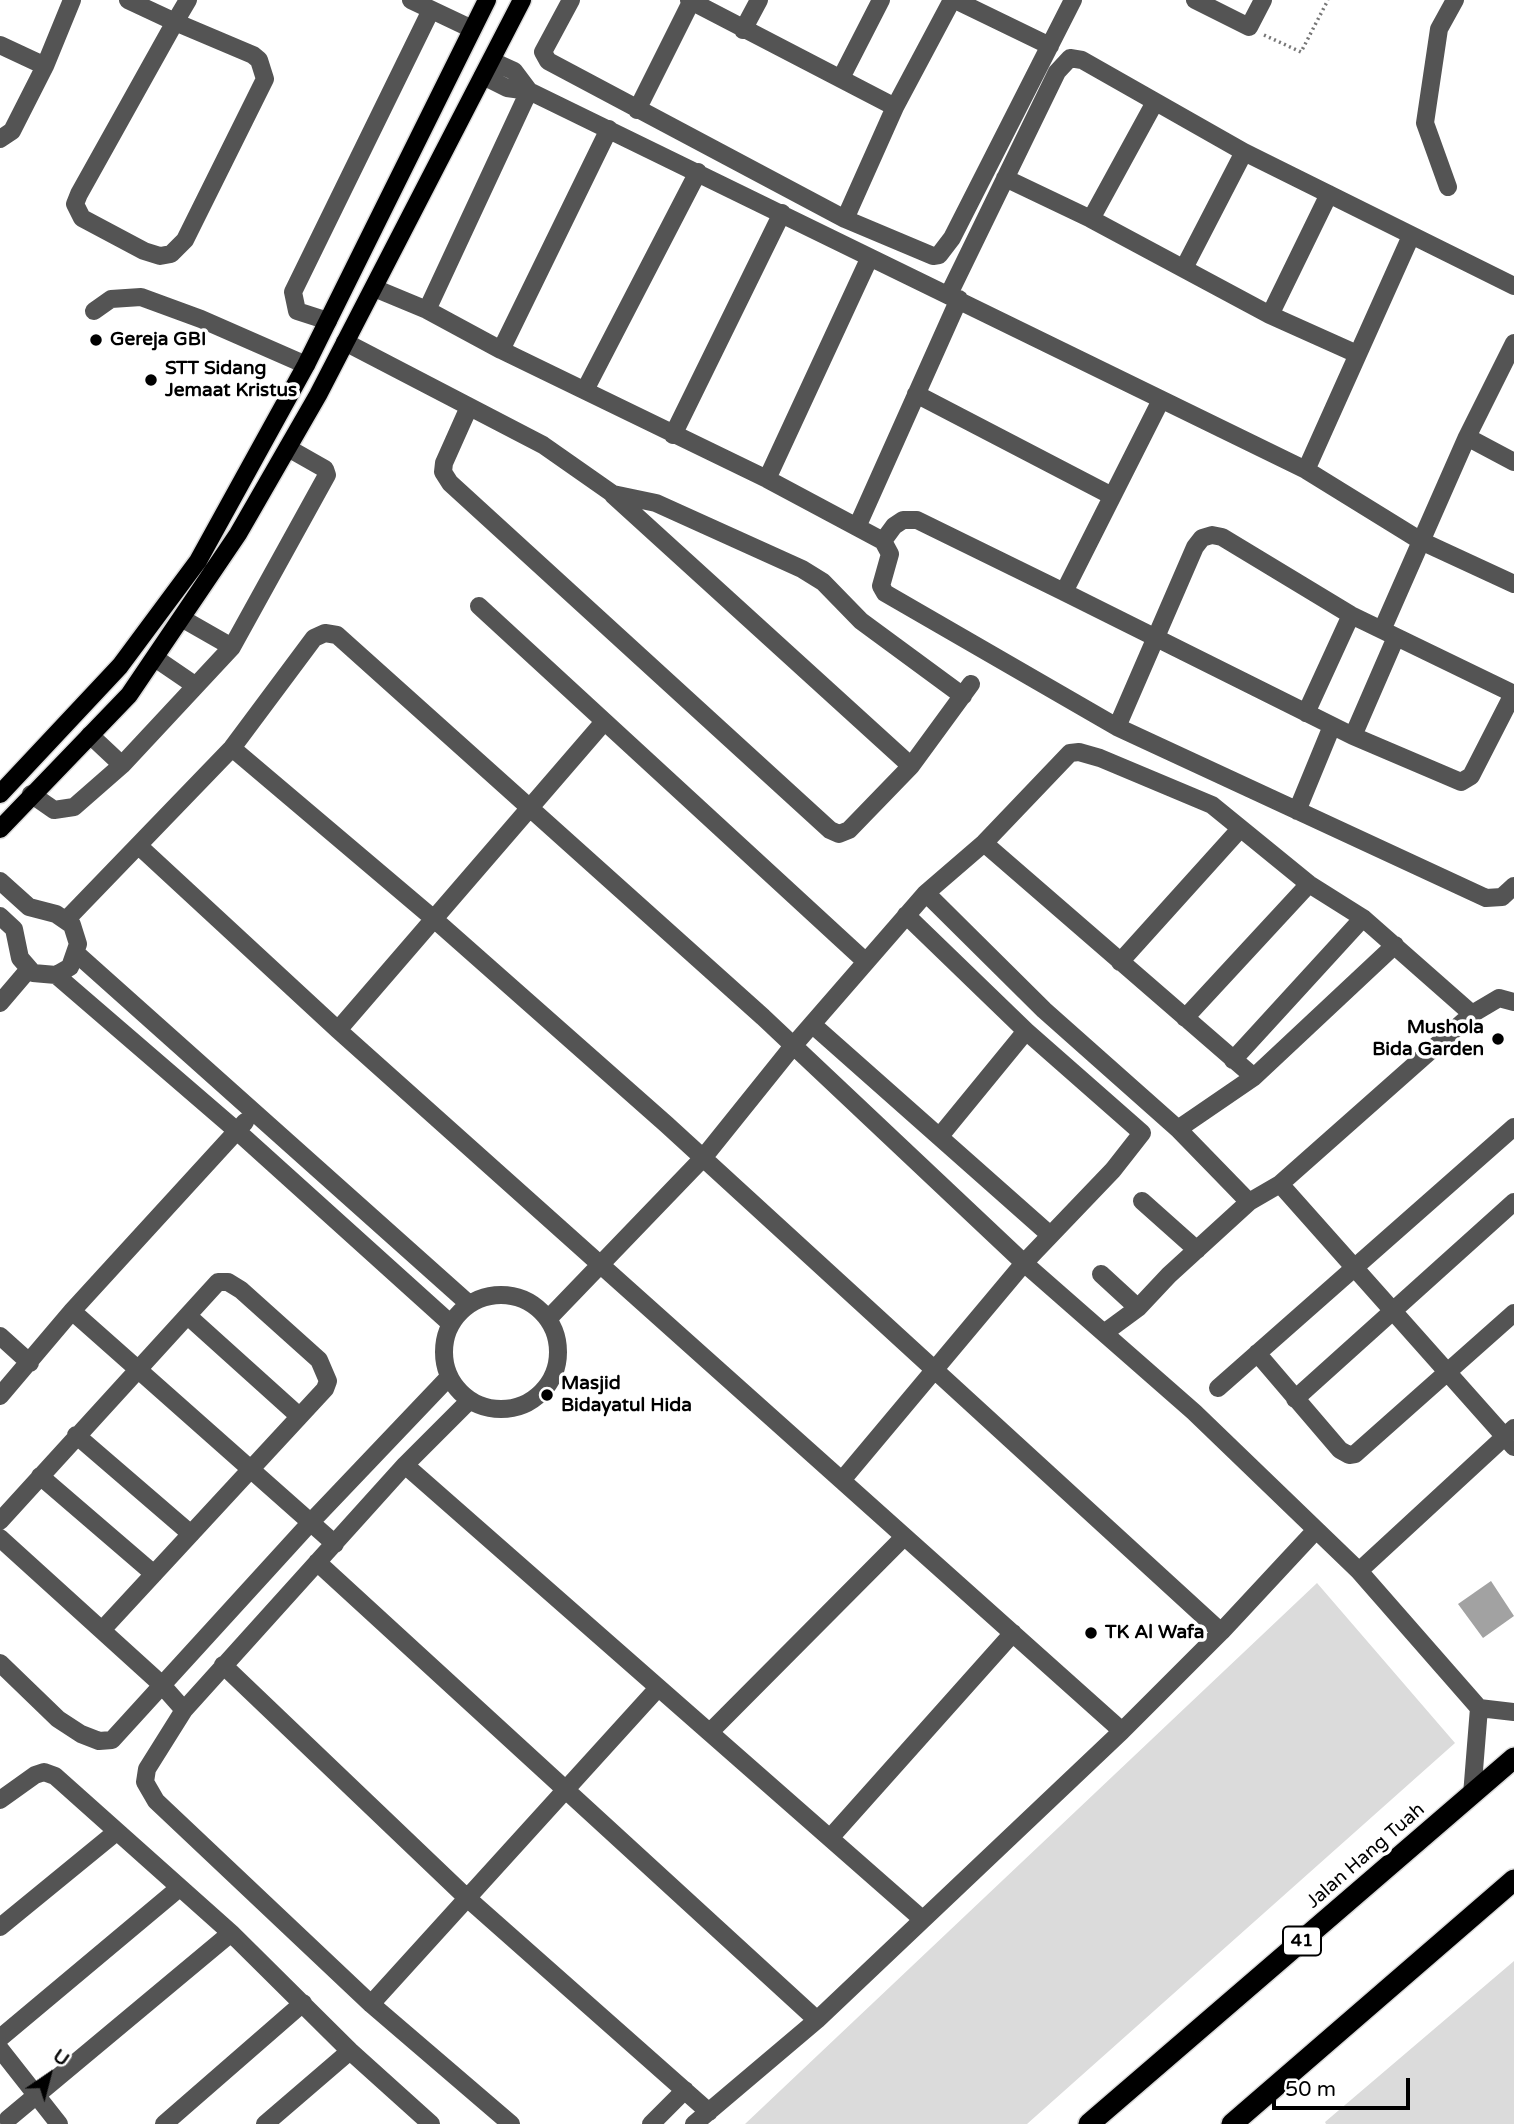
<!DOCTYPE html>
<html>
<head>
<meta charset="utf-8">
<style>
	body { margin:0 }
	#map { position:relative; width:1514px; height:2124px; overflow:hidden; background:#fff; font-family:"Varela Round",sans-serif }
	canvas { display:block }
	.north { position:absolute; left:14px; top:2040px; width:70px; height:70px; -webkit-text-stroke:5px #fff; paint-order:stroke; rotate:35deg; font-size:19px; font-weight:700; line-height:28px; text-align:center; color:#000 }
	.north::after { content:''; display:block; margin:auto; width:24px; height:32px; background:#000; clip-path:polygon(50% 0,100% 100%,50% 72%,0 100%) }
	.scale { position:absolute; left:1272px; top:2078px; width:138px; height:32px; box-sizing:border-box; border:4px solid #000; border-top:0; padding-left:9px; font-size:21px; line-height:24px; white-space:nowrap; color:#000; -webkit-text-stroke:5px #fff; paint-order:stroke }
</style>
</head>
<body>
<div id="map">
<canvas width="1514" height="2124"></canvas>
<div class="north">U</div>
<div class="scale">50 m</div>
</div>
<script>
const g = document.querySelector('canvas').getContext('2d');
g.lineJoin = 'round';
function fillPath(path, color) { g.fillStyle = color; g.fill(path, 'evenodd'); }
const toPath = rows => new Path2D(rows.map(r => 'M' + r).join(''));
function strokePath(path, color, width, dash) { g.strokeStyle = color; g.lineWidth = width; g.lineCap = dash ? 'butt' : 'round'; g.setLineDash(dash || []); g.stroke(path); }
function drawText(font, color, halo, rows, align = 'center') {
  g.font = font + ' "Varela Round",sans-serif'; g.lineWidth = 7; g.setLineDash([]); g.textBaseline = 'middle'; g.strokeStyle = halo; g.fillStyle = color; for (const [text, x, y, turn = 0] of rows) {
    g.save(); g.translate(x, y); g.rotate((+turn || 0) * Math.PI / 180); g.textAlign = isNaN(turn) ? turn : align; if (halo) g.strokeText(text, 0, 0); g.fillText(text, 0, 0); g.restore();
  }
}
fillPath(toPath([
	[1317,1583,1455,1743,1027,2124,745,2124],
	[1514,1961,1514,2124,1326,2124,1325,2122]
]), '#dbdbdb');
fillPath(toPath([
	[1491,1581,1514,1616,1483,1638,1458,1604]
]), '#a2a2a2');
const major = toPath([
	[0,794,120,666,198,561,306,365,487,0],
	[0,829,129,695,238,534,318,395,522,0]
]);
const highway = toPath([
	[1089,2124,1514,1758],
	[1232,2124,1514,1880]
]);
strokePath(major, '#dbdbdb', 21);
strokePath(highway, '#dbdbdb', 24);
strokePath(toPath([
	[1264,35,1301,52,1328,0]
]), '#767676', 3.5, [2, 3.5]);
strokePath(toPath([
	[128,0,175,22,253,55,259,60,265,79,185,240,171,254,160,256,144,251,82,218,75,204,79,194,175,22,188,0],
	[411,0,472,29],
	[571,0,543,52,548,61,845,219,933,256,939,255,952,238,1073,0],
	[689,0,895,107],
	[955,0,1050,46],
	[1195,0,1249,27,1263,0],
	[743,30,759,0],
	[0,45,45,66],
	[492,61,514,71,529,91],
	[483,76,507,88,529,91],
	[841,78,881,0],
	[637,110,692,0],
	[609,129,501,350,767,479,883,541,890,554,881,586,885,593,1117,727,1486,898,1502,897,1514,886],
	[0,139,12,131,45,66,72,0],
	[1005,178,1091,219,1270,315,1357,354],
	[1448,187,1425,123,1439,29,1455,0],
	[845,219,895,107,952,0],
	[1091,219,1155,102],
	[1184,268,1244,152],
	[374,288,427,310],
	[949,294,1057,72,1070,58,1082,60,1244,152,1514,286],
	[94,311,111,299,141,297,201,319,306,365],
	[1270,315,1329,194],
	[328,321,297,311,293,292,431,10],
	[345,342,543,445,613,494,656,503,802,569,823,582,861,621,963,696],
	[501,350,427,310,529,91,1306,470,1421,541,1514,584],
	[585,390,698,172],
	[916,394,1112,496],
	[1161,400,1064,592,1353,736,1461,782,1471,776,1513,694],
	[469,407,444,463,443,472,450,483,830,830,839,834,849,830,911,766,971,684],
	[673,435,782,213],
	[1467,437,1514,462],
	[1306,470,1411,236],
	[767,479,869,259],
	[613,495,911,766],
	[857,527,959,299],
	[883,541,894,526,903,520,917,520,1064,592],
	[479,606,865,961],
	[183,619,232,647],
	[1382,630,1467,437,1514,343],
	[155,658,196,686],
	[1306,713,1351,615],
	[1117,727,1195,547,1202,538,1212,535,1222,537,1351,615,1514,694],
	[90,735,122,765],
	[1353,736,1396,637],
	[232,748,434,919,666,1124,1221,1632],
	[31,794,54,810,74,807,122,765,232,647,327,475,325,469,288,448],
	[1297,811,1332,726],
	[984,843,1254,1077,1395,945],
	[140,847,338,1030,1122,1731],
	[0,881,29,907,56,914,72,925,78,944,70,967,56,975,33,973,20,958,14,929,0,916],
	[926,893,1044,1010,1178,1129,1249,1202],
	[906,915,1026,1031,940,1136],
	[67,919,232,748,314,638,325,633,337,635,763,1017,1024,1263,1194,1412,1359,1571,1479,1708,1514,1712],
	[77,954,469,1304],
	[1120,962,1240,829],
	[56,975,237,1131,451,1324],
	[0,1003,29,969],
	[1185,1018,1309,884],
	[813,1025,1049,1234],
	[338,1030,603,723],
	[1233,1060,1363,918],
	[1178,1129,1254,1077],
	[1280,1184,1514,1447],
	[1142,1201,1197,1250],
	[1101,1274,1138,1308],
	'444 1352a57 57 0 1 1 114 0a57 57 0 1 1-114 0Z',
	[72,1311,335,1544],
	[188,1316,299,1416],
	[548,1319,703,1158,793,1046,926,893,984,843,1070,753,1079,752,1100,758,1212,805,1309,884,1363,918,1472,1014],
	[1104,1333,1138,1308,1169,1275,1249,1202,1280,1184,1472,1014,1499,998,1514,1002],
	[0,1336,30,1363],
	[1257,1353,1340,1450,1349,1455,1355,1454,1514,1313],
	[1218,1388,1514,1127],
	[0,1396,72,1311,245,1122],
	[1295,1399,1514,1202],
	[470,1400,405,1465,184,1710,147,1769,145,1782,156,1801,371,2004,511,2124],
	[76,1435,191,1534],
	[405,1465,922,1919],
	[40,1476,154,1574],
	[843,1479,1024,1263,1113,1170,1142,1133,1026,1031],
	[0,1521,218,1282,228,1282,241,1290,319,1360,328,1381,325,1389,102,1630],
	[0,1538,161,1684,184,1710],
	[317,1562,817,2020],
	[1359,1571,1514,1428],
	[0,1663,58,1719,81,1734,99,1741,112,1740,310,1523,449,1377],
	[223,1665,466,1897,709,2112],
	[710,1732,903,1538],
	[1472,1795,1479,1708],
	[0,1800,35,1775,44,1772,55,1776,231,1933,350,2051,431,2124],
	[830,1838,1013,1633],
	[0,1927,115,1833],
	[371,2004,658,1688],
	[0,2038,178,1889],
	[0,2049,59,2124],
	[8,2119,231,1933],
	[164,2124,303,2003],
	[265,2124,350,2051],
	[651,2124,685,2090],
	[694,2124,817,2020,1122,1731,1221,1632,1315,1531]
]), '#545454', 18);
strokePath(major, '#000', 18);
strokePath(highway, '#000', 21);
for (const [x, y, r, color] of [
	[96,340,7,"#000"],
	[151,380,7,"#000"],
	[1498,1039,7,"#000"],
	[547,1395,7,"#000"],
	[1091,1633,7,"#000"]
]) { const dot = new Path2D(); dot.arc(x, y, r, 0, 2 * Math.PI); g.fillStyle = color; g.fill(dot); strokePath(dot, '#fff', 2.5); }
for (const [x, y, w] of [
	[1302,1941,38]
]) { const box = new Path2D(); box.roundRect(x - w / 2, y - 14.5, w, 29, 5); g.fillStyle = '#fff'; g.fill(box); strokePath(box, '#000', 2); }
drawText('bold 18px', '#000', null, [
	["41",1302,1941]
]);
drawText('bold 19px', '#000', '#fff', [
	["Gereja GBI",110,340],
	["STT Sidang",165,369],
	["Jemaat Kristus",165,391],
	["Mushola",1484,1028,"right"],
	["Bida Garden",1484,1050,"right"],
	["Masjid",561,1384],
	["Bidayatul Hida",561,1406],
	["TK Al Wafa",1105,1633]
], 'left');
drawText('19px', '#000', '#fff', [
	["Jalan Hang Tuah",1366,1856,-41]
]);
</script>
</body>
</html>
